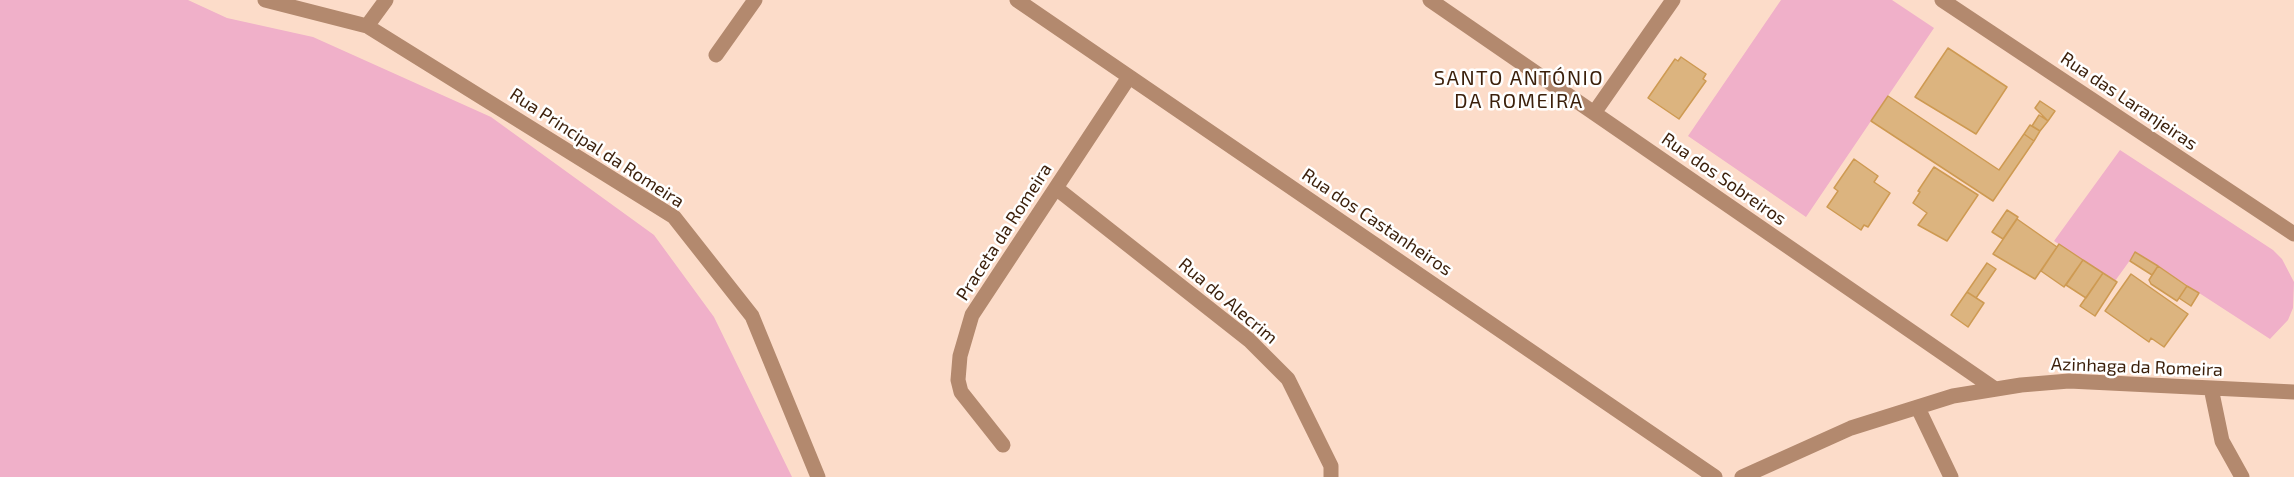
<!DOCTYPE html>
<html>
<head>
<meta charset="utf-8">
<style>
	body { margin:0 }
	canvas { display:block; background:#fcdcc9 }
</style>
</head>
<body>
<canvas width="2294" height="477"></canvas>
<script>
const g = document.querySelector('canvas').getContext('2d');
g.lineJoin = 'round';
function fillPath(path, color) { g.fillStyle = color; g.fill(path, 'evenodd'); }
const toPath = rows => new Path2D(rows.map(r => 'M' + r).join(''));
function strokePath(path, color, width, dash) { g.strokeStyle = color; g.lineWidth = width; g.lineCap = dash ? 'butt' : 'round'; g.setLineDash(dash || []); g.stroke(path); }
function drawText(font, color, halo, rows, align = 'center') {
  g.font = font + ' "Exo 2",sans-serif'; g.lineWidth = 5; g.setLineDash([]); g.textBaseline = 'middle'; g.strokeStyle = halo; g.fillStyle = color; for (const [text, x, y, turn = 0] of rows) {
    g.save(); g.translate(x, y); g.rotate((+turn || 0) * Math.PI / 180); g.textAlign = isNaN(turn) ? turn : align; if (halo) g.strokeText(text, 0, 0); g.fillText(text, 0, 0); g.restore();
  }
}
fillPath(toPath([
	[0,0,188,0,227,18,313,37,491,117,654,235,714,317,792,477,0,477],
	[1781,0,1892,0,1934,28,1806,217,1688,136],
	[2120,150,2273,250,2282,259,2294,282,2293,308,2288,320,2270,339,2136,252,2115,281,2054,241]
]), '#f0b0c9');
const building = toPath([
	[1948,48,2007,87,1976,134,1915,97,1948,48],
	[1681,57,1706,74,1703,79,1706,81,1679,119,1648,98,1675,59,1678,61,1681,57],
	[1888,96,1999,170,2024,134,2034,141,1993,201,1871,121,1888,96],
	[2040,101,2055,111,2048,121,2035,108,2040,101],
	[2039,115,2048,121,2040,131,2032,126,2039,115],
	[2030,125,2040,131,2034,141,2024,134,2030,125],
	[1854,159,1878,176,1874,182,1890,193,1868,227,1864,225,1861,230,1827,207,1838,191,1834,188,1854,159],
	[1934,167,1978,195,1947,241,1918,225,1927,213,1913,203,1920,192,1918,191,1934,167],
	[2007,210,2018,217,2003,239,1992,232,2007,210],
	[2017,219,2057,247,2035,279,1993,254,2017,219],
	[2059,244,2083,260,2064,287,2041,271,2059,244],
	[2135,252,2158,266,2152,275,2130,261,2135,252],
	[2083,260,2103,273,2086,298,2066,285,2083,260],
	[1987,263,1996,269,1976,298,1967,292,1987,263],
	[2158,266,2187,286,2177,301,2151,284,2149,280,2158,266],
	[2103,273,2117,282,2095,316,2080,306,2103,273],
	[2131,274,2188,314,2164,347,2151,338,2149,342,2105,311,2131,274],
	[2187,286,2199,293,2191,306,2179,298,2187,286],
	[1967,292,1984,303,1968,327,1951,315,1967,292]
]);
fillPath(building, '#dcb47f');
strokePath(building, '#ce9a52', 1.5);
strokePath(toPath([
	[265,0,367,26,674,217,752,316,818,477],
	[1017,0,1715,477],
	[1430,0,1995,389],
	[1942,0,2294,234],
	[367,26,386,0],
	[716,55,755,0],
	[1594,113,1673,0],
	[1056,188,1249,340,1288,379,1331,466,1331,477],
	[2211,388,2222,441,2242,477],
	[1918,408,1951,477],
	[1003,445,961,392,958,380,960,356,972,315,1129,77],
	[1742,477,1851,428,1953,396,2021,385,2069,381,2294,392]
]), '#b3896e', 15);
drawText('18px', '#3b1f0a', '#fff', [
	["Rua das Laranjeiras",2129,101,34],
	["Rua Principal da Romeira",597,148,33],
	["Rua dos Sobreiros",1724,179,35],
	["Rua dos Castanheiros",1377,222,34],
	["Praceta da Romeira",1004,232,-57],
	["Rua do Alecrim",1228,301,40],
	["Azinhaga da Romeira",2137,367,2]
]);
g.letterSpacing = '1.5px';
drawText('20px', '#3b1f0a', '#fff', [
	["SANTO ANTÓNIO",1519,78],
	["DA ROMEIRA",1519,101]
]);
g.letterSpacing = '0px';
</script>
</body>
</html>
